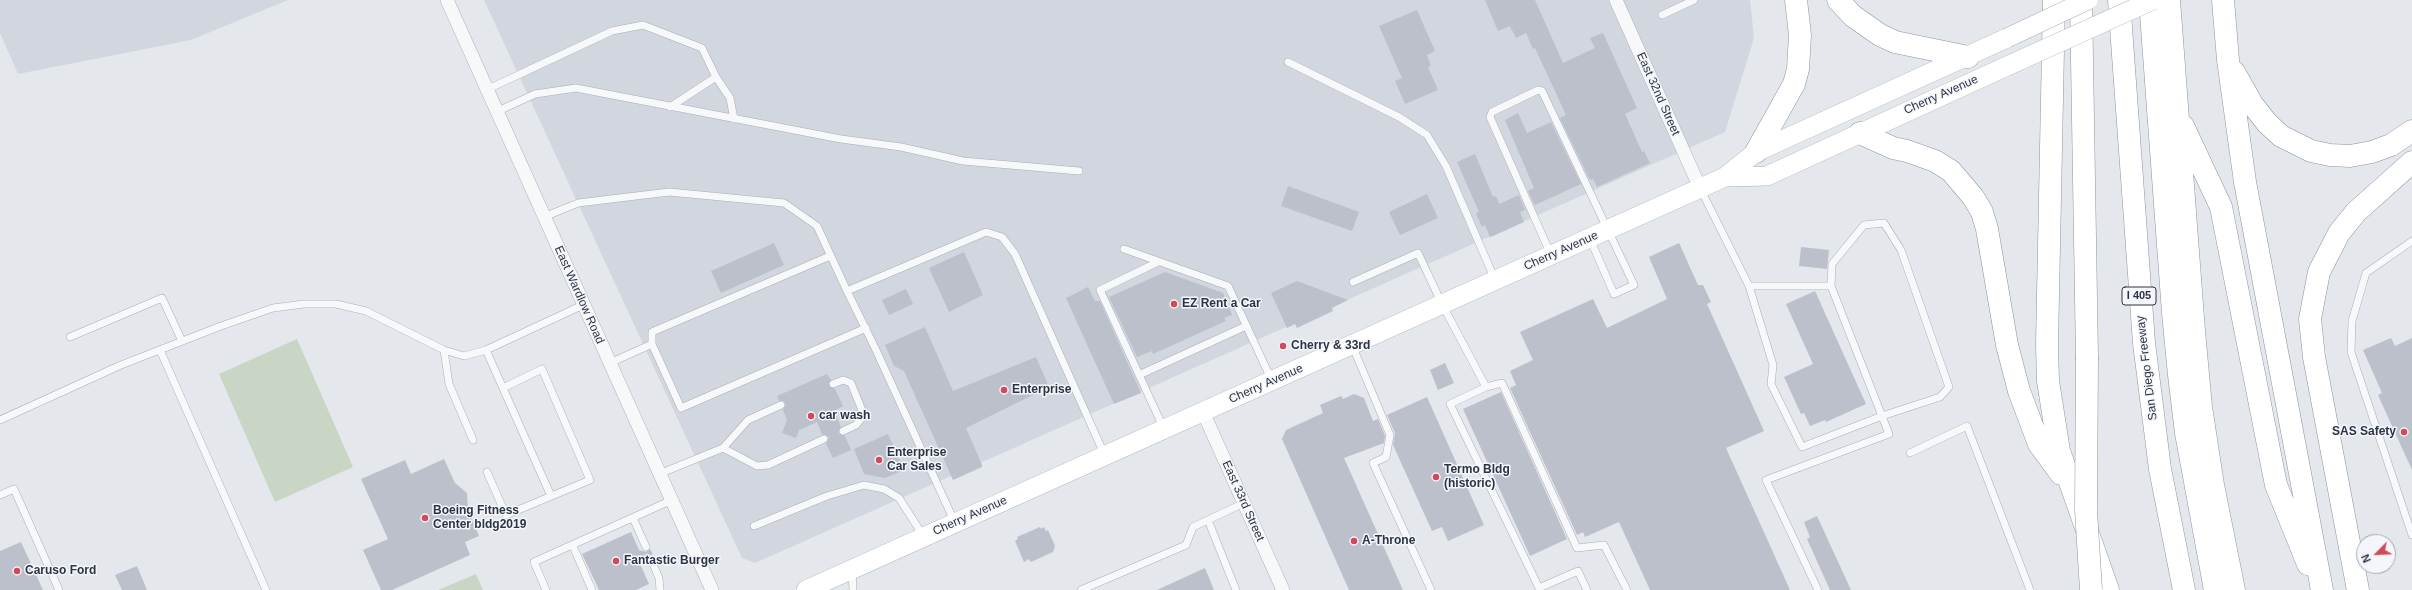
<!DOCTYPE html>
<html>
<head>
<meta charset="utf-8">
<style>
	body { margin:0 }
	#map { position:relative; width:2412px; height:590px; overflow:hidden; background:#e4e7ec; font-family:Arial,sans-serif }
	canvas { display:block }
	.north { position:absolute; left:2356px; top:534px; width:40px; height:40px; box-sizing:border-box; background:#f4f6f9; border:1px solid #a4a8b1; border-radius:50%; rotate:246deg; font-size:11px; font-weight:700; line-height:16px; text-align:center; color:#2b3445 }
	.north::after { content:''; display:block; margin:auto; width:14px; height:18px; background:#d1495b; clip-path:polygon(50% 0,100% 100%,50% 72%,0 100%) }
</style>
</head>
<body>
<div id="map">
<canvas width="2412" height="590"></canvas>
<div class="north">N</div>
</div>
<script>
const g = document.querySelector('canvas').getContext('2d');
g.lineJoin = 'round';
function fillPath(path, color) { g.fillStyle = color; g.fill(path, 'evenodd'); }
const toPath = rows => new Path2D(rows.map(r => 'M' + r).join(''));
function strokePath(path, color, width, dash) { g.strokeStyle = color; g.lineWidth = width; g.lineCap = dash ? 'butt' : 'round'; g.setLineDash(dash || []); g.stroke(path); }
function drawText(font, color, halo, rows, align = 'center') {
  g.font = font + ' Arial,sans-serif'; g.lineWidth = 3; g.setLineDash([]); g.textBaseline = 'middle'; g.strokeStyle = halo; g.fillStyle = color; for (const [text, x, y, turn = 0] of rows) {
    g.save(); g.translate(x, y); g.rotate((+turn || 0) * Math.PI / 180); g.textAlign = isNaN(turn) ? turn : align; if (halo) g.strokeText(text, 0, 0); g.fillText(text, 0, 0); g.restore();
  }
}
fillPath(toPath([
	[0,0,288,0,191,40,18,74,0,33],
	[484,0,1750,0,1754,38,1725,132,755,563,742,558]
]), '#d2d6de');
fillPath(toPath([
	[297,339,353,467,275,502,219,374],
	[476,574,483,590,438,590]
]), '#c9d6c5');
fillPath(toPath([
	[1485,0,1535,0,1563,63,1595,48,1590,38,1603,33,1637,108,1625,114,1642,152,1644,151,1650,163,1597,187,1593,179,1590,180,1560,118,1566,115,1535,48,1533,49,1526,33,1516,38,1510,26,1498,31],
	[1417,10,1435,51,1427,55,1431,66,1428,67,1438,90,1405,104,1395,81,1402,78,1379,26],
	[1518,113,1527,133,1551,122,1581,184,1535,205,1528,191,1534,188,1505,120],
	[1475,154,1493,197,1496,196,1499,204,1519,195,1525,210,1520,212,1524,222,1493,236,1490,237,1485,225,1482,227,1476,213,1479,212,1457,162],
	[1288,186,1359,212,1352,231,1281,206],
	[1427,194,1438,218,1400,235,1389,212],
	[774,243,784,265,721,293,711,271],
	[1679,243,1698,285,1703,285,1711,302,1707,304,1764,431,1726,448,1790,590,1650,590,1619,522,1585,537,1583,532,1577,535,1510,388,1516,385,1510,371,1533,360,1520,332,1593,299,1607,328,1667,299,1649,257],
	[1801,247,1829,250,1827,269,1799,266],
	[964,252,983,295,949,312,929,268],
	[1165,272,1223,293,1232,315,1224,318,1226,321,1153,354,1152,351,1137,357,1109,297],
	[1297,281,1348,300,1332,308,1333,311,1297,328,1295,324,1287,328,1271,293],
	[1088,287,1095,301,1100,301,1141,393,1114,404,1066,298],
	[906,289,913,304,889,315,882,300],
	[1815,291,1866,404,1826,422,1825,420,1810,426,1804,413,1801,414,1784,377,1813,364,1786,304],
	[925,327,953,391,1036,357,1049,387,966,428,982,465,982,467,953,480,904,371,894,366,885,345],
	[2391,338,2395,346,2412,338,2412,470,2378,395,2382,393,2363,350],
	[1445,363,1454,383,1438,390,1430,370],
	[827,374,831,380,829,386,835,389,843,406,834,411,841,427,838,433,845,436,851,450,833,458,826,444,829,437,822,434,817,422,799,430,796,438,782,433,787,420,783,410,786,405,784,401,779,401,777,396],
	[1501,392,1567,539,1530,556,1463,409],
	[1354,394,1364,398,1373,421,1378,419,1385,436,1384,443,1344,458,1403,590,1349,590,1282,439,1286,430,1323,413,1320,405,1341,396,1343,399],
	[1427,397,1484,525,1448,541,1442,527,1432,531,1393,445,1395,433,1387,415],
	[888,434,904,470,885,478,864,474,854,449],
	[444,459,455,483,467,493,468,510,479,536,465,542,470,555,392,590,381,590,363,550,388,539,361,479,405,460,411,474],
	[1817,516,1851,590,1830,590,1807,539,1810,537,1804,522],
	[1040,527,1041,529,1044,527,1046,531,1048,530,1055,546,1053,552,1031,562,1029,559,1024,562,1015,541,1018,539,1017,537],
	[631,532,639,550,646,552,650,549,653,554,649,555,646,561,640,564,649,584,636,590,599,590,582,554],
	[21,542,43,590,0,590,0,551],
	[137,566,147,590,122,590,115,575],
	[1205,568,1214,590,1157,590]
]), '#bbc0ca');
const service = toPath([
	[1662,15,1694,0],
	[1288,62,1399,117,1427,135,1446,166,1495,280],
	[486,90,612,31,643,25,702,48,716,77,730,98,734,119],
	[670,107,716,77],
	[496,112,535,94,576,88,841,139,901,147,963,161,1079,171],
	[1700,188,1749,286,1773,365,1771,384,1802,447,1882,416,1940,397,1949,387,1901,250,1884,223,1864,225,1832,264,1831,286],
	[544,217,578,203,669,192,784,203,817,226,847,291],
	[2412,241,2366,273,2352,321,2351,352,2412,535],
	[1124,249,1228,286,1272,381],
	[1551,255,1490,117,1492,112,1538,90,1542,91,1634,285,1614,294,1590,239],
	[830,256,652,332,652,344,681,408,866,328],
	[1158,262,1100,290,1164,429],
	[1353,282,1418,253,1442,304,1486,387,1450,404,1540,590],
	[1749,286,1831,286,1889,434,1766,480,1818,590],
	[70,337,162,298,182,341],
	[1352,345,1390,435,1386,457,1373,463,1431,590],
	[160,350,266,590],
	[444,350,449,384,473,440],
	[486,350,551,496],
	[610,363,652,344],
	[1139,375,1246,326],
	[833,384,843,380,851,383,864,415,856,425,843,431],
	[1486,387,1502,383,1577,548,1604,545,1627,590],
	[781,405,748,420,723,448,757,466,768,465,824,439],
	[0,420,121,365,221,326,273,308,304,304,336,304,366,311,444,350,464,356,486,350,583,305],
	[1910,453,1967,426,2030,590],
	[487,472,506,515,590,480,542,369,503,388],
	[659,474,723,448],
	[0,495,14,489,59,590],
	[633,518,646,547],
	[1208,520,1236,590],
	[955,523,876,350,847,291,986,232,1002,237,1015,254,1105,456],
	[754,526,827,496,864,485,884,489,899,498,924,537],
	[573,546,592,590],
	[651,559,659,578,660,590],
	[852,571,853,590],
	[1539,588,1578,571,1587,590],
	[546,590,534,562,672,500],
	[1081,590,1186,545,1193,527,1244,503]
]);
const minor = toPath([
	[447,0,712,590],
	[1616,0,1700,188],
	[1203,412,1283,590]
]);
const secondary = toPath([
	[1725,177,1767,176,2005,67],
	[806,590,1725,177,1756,152,2007,38]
]);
const motorway = toPath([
	[1838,0,1853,16,1880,35,1895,42,1968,57],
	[2054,0,2047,345,2048,381,2059,451,2108,590],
	[2081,0,2087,357],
	[2119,0,2144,343,2160,469,2184,590],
	[2150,0,2173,313,2179,375,2186,433,2215,590],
	[2169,0,2194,331,2201,407,2213,485,2234,590],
	[2223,0,2228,60,2245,182,2322,590],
	[2234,72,2252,104,2267,123,2281,136,2311,151,2330,155,2350,156,2372,152,2391,145,2412,131],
	[2183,126,2221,207,2276,485,2308,564],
	[1860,133,1893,148,1907,151,1935,161,1951,171,1973,197,1982,212,1987,229,2007,345,2019,391,2039,444,2061,474],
	[1756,152,1794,84,1798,69,1800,35,1796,0],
	[2358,590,2314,357,2310,319,2319,272,2339,233,2356,212,2412,162]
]);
strokePath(service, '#a9aeb7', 8);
strokePath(minor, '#a9aeb7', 14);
strokePath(secondary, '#a9aeb7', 20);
strokePath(motorway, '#8b94a3', 23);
strokePath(service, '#f7f8fa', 7);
strokePath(minor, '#f7f8fa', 13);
strokePath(secondary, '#fff', 19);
strokePath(motorway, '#fff', 22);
const secondaryBridge = toPath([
	[2007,38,2088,0],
	[2005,67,2153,0]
]);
const motorwayBridge = toPath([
	[2087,357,2086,510,2091,590]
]);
strokePath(secondaryBridge, '#a9aeb7', 20, []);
strokePath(motorwayBridge, '#8b94a3', 23, []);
strokePath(secondaryBridge, '#fff', 19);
strokePath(motorwayBridge, '#fff', 22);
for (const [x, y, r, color] of [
	[1174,304,4,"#d1495b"],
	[1283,346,4,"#d1495b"],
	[1004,390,4,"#d1495b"],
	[811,416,4,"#d1495b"],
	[2404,432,4,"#d1495b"],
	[879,460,4,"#d1495b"],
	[1436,477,4,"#d1495b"],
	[425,518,4,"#d1495b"],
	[1354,541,4,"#d1495b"],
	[616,561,4,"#d1495b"],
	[17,571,4,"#d1495b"]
]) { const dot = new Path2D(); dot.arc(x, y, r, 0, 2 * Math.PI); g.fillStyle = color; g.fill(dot); strokePath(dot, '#f4f6f9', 1.5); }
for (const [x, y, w] of [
	[2139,296,34]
]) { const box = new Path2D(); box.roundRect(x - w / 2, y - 9, w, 18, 3); g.fillStyle = '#f4f6f9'; g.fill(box); strokePath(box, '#2b3445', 1); }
drawText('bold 11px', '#2b3445', null, [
	["I 405",2139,296]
]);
drawText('12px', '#2b3445', '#f4f6f9', [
	["East 32nd Street",1658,94,66],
	["Cherry Avenue",1941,95,-24],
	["Cherry Avenue",1561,251,-24],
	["East Wardlow Road",579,295,66],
	["San Diego Freeway",2147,368,-97],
	["Cherry Avenue",1266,384,-24],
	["East 33rd Street",1243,501,66],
	["Cherry Avenue",970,516,-24]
]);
drawText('bold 12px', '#2b3445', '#f4f6f9', [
	["EZ Rent a Car",1182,304],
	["Cherry & 33rd",1291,346],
	["Enterprise",1012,390],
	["car wash",819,416],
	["SAS Safety",2396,432,"right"],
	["Enterprise",887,453],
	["Car Sales",887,467],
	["Termo Bldg",1444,470],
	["(historic)",1444,484],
	["Boeing Fitness",433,511],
	["Center bldg2019",433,525],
	["A-Throne",1362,541],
	["Fantastic Burger",624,561],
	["Caruso Ford",25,571]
], 'left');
</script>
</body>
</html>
